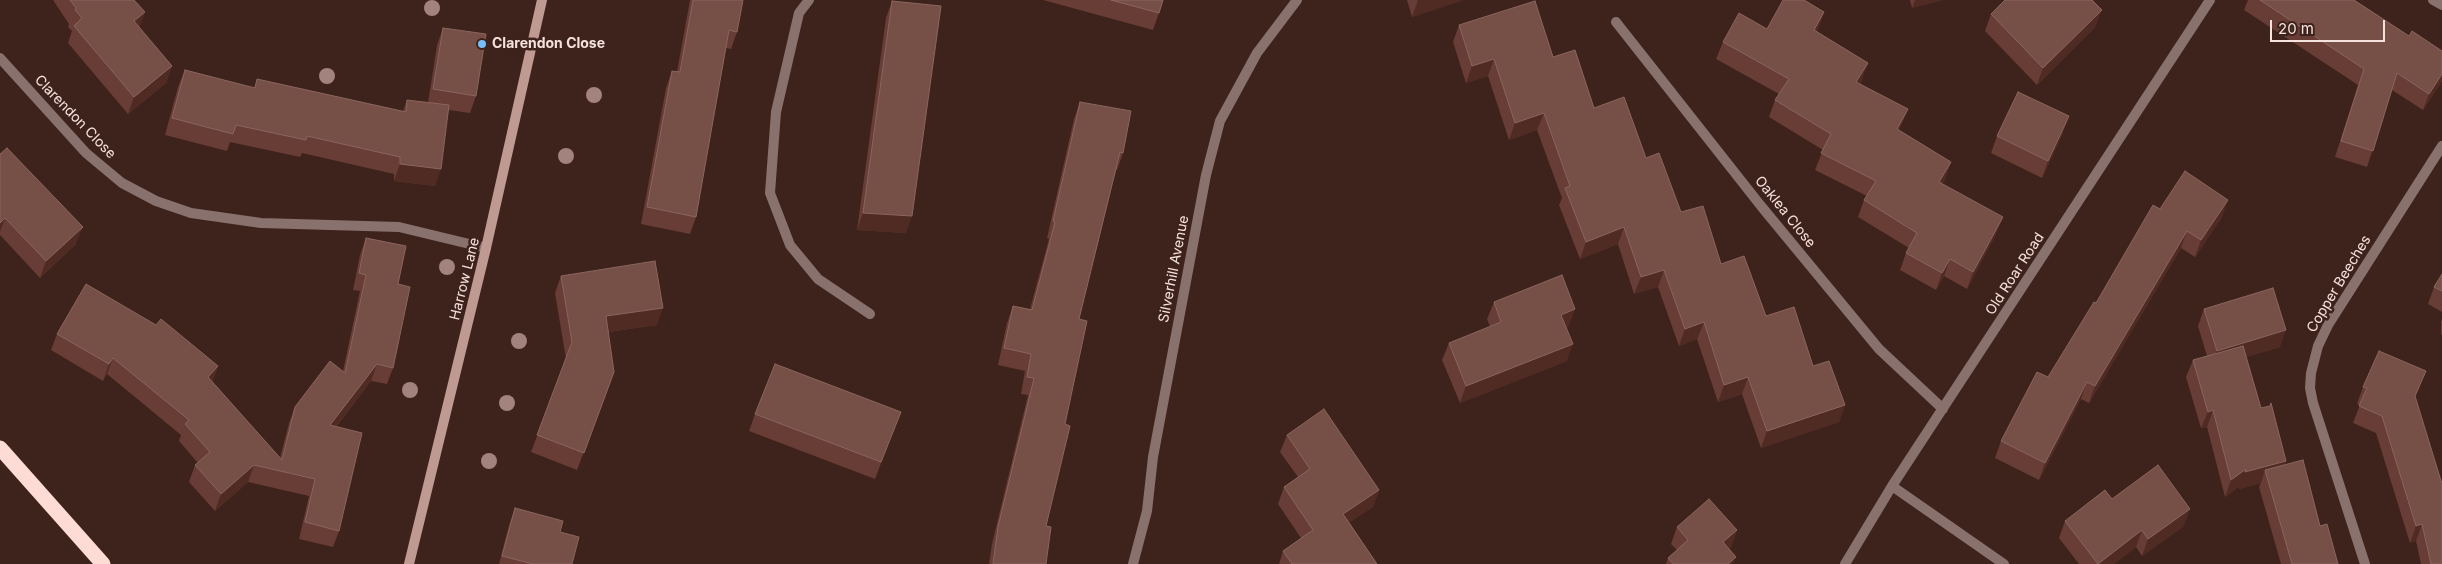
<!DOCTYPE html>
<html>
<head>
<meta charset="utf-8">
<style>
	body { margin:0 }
	#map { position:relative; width:2442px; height:564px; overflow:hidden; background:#3e221c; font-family:Inter,sans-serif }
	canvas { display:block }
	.scale { position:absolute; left:2270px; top:20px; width:115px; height:22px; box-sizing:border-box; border:2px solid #f6e2dd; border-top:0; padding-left:6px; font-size:15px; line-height:18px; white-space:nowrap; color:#f6e2dd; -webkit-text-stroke:4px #3e221c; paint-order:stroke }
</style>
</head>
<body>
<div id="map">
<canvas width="2442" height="564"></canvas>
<div class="scale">20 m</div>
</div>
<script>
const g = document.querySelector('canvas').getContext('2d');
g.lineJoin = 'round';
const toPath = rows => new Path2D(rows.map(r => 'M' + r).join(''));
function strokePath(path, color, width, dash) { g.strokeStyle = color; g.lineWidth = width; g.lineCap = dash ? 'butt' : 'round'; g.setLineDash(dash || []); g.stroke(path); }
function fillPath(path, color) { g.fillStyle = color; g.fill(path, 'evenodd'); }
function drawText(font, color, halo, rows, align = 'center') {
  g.font = font + ' Inter,sans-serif'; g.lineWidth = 5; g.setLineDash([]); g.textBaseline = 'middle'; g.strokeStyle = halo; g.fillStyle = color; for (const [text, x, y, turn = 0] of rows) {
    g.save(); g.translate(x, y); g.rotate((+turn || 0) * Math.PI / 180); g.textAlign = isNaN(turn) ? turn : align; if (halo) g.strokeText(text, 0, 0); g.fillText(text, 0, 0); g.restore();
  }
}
strokePath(toPath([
	[809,0,799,13,776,112,770,193,790,245,818,279,870,314],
	[2433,0,2442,5],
	[1616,22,1761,206,1879,349,1943,409],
	[0,58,86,153,122,183,156,201,191,213,261,223,399,227,486,248],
	[1892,486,2004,564],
	[1133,564,1147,511,1153,457,1206,175,1220,121,1257,53,1297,0],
	[1845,564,1892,486,2210,0],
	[2365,564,2313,403,2310,388,2311,373,2318,346,2328,325,2442,146]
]), '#89726d', 10);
strokePath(toPath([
	[409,564,486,248,542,0]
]), '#be9a93', 10);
strokePath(toPath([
	[0,448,103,564]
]), '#fedcd5', 15);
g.fillStyle = '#a2837d';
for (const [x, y] of [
	[432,8],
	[327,76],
	[594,95],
	[566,156],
	[447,267],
	[519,341],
	[410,390],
	[507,403],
	[489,461]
]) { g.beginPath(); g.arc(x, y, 8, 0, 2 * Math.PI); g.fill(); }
fillPath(toPath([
	[53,0,134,0,145,12,139,27,172,66,166,83,128,114,68,43,72,31,68,27,69,24],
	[690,0,743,0,737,32,731,49,726,48,696,217,690,234,641,224,666,88,672,71,677,72],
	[1043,0,1163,0,1159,13,1153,30],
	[1407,0,1463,0,1412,17],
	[1910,0,1942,0,1912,8],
	[2248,0,2354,0,2409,36,2442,51,2442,81,2423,110,2392,90,2367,167,2335,157,2358,85,2244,10],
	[892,1,906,233,857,230,886,18],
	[1824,12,1817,31,1862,80,1860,84,1908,109,1899,130,1951,162,1945,179,1942,184,1996,234,1967,289,1944,276,1936,290,1900,270,1906,253,1909,248,1858,217,1864,200,1867,196,1815,170,1823,150,1769,117,1775,100,1779,94,1716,59,1723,42],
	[1991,14,2095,27,2037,85,1985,31],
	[1459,25,1553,57,1594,108,1646,158,1681,212,1721,264,1766,316,1813,366,1845,405,1839,422,1761,448,1742,394,1718,402,1697,339,1679,346,1658,287,1634,294,1618,244,1580,259,1559,205,1562,198,1537,130,1509,140,1488,76,1466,83,1453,42],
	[443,28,476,96,470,113,449,110,435,186,394,181,394,174,302,153,300,157,230,142,227,151,165,135,178,87,185,70,254,88,257,79,403,111,407,100,428,103,437,45],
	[1080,102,1123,153,1117,170,1116,170,1079,319,1065,424,1046,526,1046,564,989,564,992,544,1028,395,1021,394,1025,371,998,365,1007,323,1013,306,1030,309,1049,239,1047,238,1074,119],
	[2063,133,2042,178,1991,153,1997,136],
	[0,154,76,244,40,278,0,235],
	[2160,209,2222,217,2195,257,2181,248,2089,403,2081,399,2039,480,1995,458,2001,441,2048,377],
	[366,238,398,284,393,368,387,384,371,381,336,427,339,531,333,547,299,539,309,496,248,482,215,511,189,482,195,465,198,463,179,441,181,435,107,374,103,381,51,350,57,334,218,366,212,382,280,458,289,423,295,407,343,371,360,291,353,290,360,255],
	[2442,274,2442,312,2428,304,2434,287],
	[561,276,657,325,608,332,614,372,577,470,531,452,566,359,555,293],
	[1494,302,1569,326,1566,327,1567,361,1460,403,1442,360,1449,343,1490,327,1487,319],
	[2204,309,2280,347,2246,357,2261,408,2286,461,2285,465,2320,526,2338,564,2281,564,2259,487,2261,483,2239,489,2240,486,2225,497,2207,427,2201,428,2186,377,2193,360,2207,356,2198,326],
	[2442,319,2442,335,2441,334,2441,322],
	[2363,387,2419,388,2415,397,2442,564,2421,564,2416,541,2410,543,2376,433,2353,423,2360,405,2357,404],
	[755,414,894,429,875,479,749,431],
	[1287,435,1379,490,1373,507,1349,522,1377,564,1279,564,1283,551,1301,538,1278,504,1284,487,1298,477,1280,452],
	[2112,499,2184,526,2142,556,2136,547,2114,564,2079,564,2059,538,2065,521],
	[515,508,560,532,572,564,499,564,509,525],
	[1677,527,1737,530,1731,547,1729,549,1733,564,1666,564,1668,558,1677,550,1671,544]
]), '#673d35');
fillPath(toPath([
	[1418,0,1463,0,1412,17],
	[1915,0,1942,0,1912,8],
	[2102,10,2095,27,2037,85,2043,68],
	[145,12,139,29,134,21],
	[1824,12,1818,29,1808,47,1814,30],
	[1494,59,1488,76,1466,83,1472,66],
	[1868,63,1862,80,1850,99,1856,82],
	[172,66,166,83,128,114,134,97],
	[2442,74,2442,81,2423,110,2429,94],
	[1908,109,1901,126,1891,146,1897,129],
	[1544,113,1537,130,1509,140,1515,123],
	[2069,116,2063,133,2042,178,2048,161],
	[1951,162,1945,179,1933,199,1939,182],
	[400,164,441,169,435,186,394,181],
	[2228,200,2222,217,2195,257,2201,240],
	[863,213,912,216,906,233,857,230],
	[2003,217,1996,234,1967,289,1973,272],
	[5,218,0,232,0,223],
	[83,227,76,244,40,278,46,261],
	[1624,227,1618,244,1580,259,1586,242],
	[2187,231,2181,248,2089,403,2095,386],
	[1950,259,1944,276,1936,290,1942,273],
	[1664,270,1658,287,1634,294,1641,277],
	[663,308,657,325,600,333,606,316],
	[1575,309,1569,326,1555,332,1561,315],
	[1704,322,1697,339,1679,346,1685,329],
	[2286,330,2280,347,2210,368,2217,351],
	[1573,344,1567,361,1460,403,1466,386],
	[113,358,107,374,103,381,109,364],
	[377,364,371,381,324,442,330,425],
	[218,366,212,382,208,377],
	[2426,371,2419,388,2409,413,2415,396],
	[1748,377,1742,394,1718,402,1724,385],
	[2087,382,2081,399,2039,480,2045,463],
	[1845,405,1839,422,1761,448,1767,431],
	[2213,410,2207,427,2201,428,2208,412],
	[2286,461,2280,478,2265,470,2261,483,2239,489,2240,486,2225,497,2231,480,2246,469],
	[254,465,248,482,215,511,221,494],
	[1379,490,1373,507,1337,531,1343,514],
	[2190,509,2184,526,2142,556,2148,539],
	[2422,524,2416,541,2410,543,2416,526],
	[1737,530,1731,547,1717,559,1723,542],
	[2142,530,2136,547,2114,564,2098,564],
	[1736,557,1733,564,1728,564]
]), '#502b23');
const building = toPath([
	[70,0,134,0,145,12,134,21,172,66,134,97,74,26,82,18,75,10,76,8,70,0],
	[693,0,743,0,737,32,729,30,696,217,647,207,672,71,680,72,693,0],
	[1111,0,1163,0,1159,13,1111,0],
	[1783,0,1804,0,1824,12,1814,30,1868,63,1856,82,1908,109,1897,129,1951,162,1939,182,2003,217,1973,272,1950,259,1942,273,1906,253,1917,233,1864,200,1876,181,1821,153,1831,134,1775,100,1789,79,1723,42,1739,13,1767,29,1783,0],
	[2005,0,2092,0,2102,10,2043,68,1991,14,2005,0],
	[2260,0,2354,0,2409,36,2412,31,2442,51,2442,74,2429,94,2397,73,2373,151,2341,141,2364,69,2260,0],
	[892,1,941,6,912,216,863,213,892,1],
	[1535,1,1553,57,1575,50,1594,108,1624,97,1646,158,1659,153,1681,212,1703,206,1721,264,1744,256,1766,316,1794,307,1813,366,1829,361,1845,405,1767,431,1748,377,1724,385,1704,322,1685,329,1664,270,1641,277,1624,227,1586,242,1565,188,1570,186,1544,113,1515,123,1494,59,1472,66,1459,25,1535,1],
	[443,28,486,34,476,96,433,89,443,28],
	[185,70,255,88,257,79,406,112,407,100,449,105,441,169,400,164,400,157,307,136,306,140,236,125,233,134,172,118,185,70],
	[2018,92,2069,116,2048,161,1997,136,2018,92],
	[1080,102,1131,111,1123,153,1120,152,1079,319,1087,321,1065,424,1070,426,1046,526,1051,527,1046,564,993,564,998,527,1034,378,1027,377,1031,354,1004,348,1013,306,1032,310,1055,222,1053,221,1080,102],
	[7,148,83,227,46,261,5,218,0,223,0,154,7,148],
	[2185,171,2228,200,2201,240,2187,231,2095,386,2087,382,2045,463,2001,441,2037,372,2048,377,2094,302,2096,303,2153,205,2160,209,2185,171],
	[366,238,406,246,398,284,410,287,393,368,377,364,330,425,362,433,339,531,305,522,315,479,254,465,221,494,195,465,210,452,185,424,189,420,113,358,109,364,57,334,86,284,156,325,161,319,218,366,208,377,282,460,295,407,330,361,345,373,366,275,359,273,366,238],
	[655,261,663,308,606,316,614,372,584,453,537,435,572,342,561,276,655,261],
	[2442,274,2442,291,2434,287,2442,274],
	[1562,275,1575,309,1561,315,1573,344,1466,386,1449,343,1501,322,1494,302,1562,275],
	[2273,288,2286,330,2217,351,2204,309,2273,288],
	[2243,346,2261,408,2270,406,2271,403,2286,461,2245,472,2246,469,2231,480,2213,410,2208,412,2193,360,2243,346],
	[2379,351,2426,371,2415,396,2442,484,2442,564,2431,564,2422,524,2416,526,2382,416,2359,406,2367,388,2363,387,2379,351],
	[775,364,901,412,881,462,755,414,775,364],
	[1324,409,1379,490,1343,514,1377,564,1292,564,1283,551,1313,530,1284,487,1310,469,1287,435,1324,409],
	[2303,460,2320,526,2327,524,2338,564,2292,564,2265,470,2303,460],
	[2158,465,2190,509,2148,539,2142,530,2098,564,2065,521,2105,490,2112,499,2158,465],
	[1709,499,1737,530,1723,542,1736,557,1728,564,1673,564,1668,558,1688,540,1677,527,1709,499],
	[515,508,563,521,560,532,579,537,572,564,533,564,502,556,515,508]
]);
fillPath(building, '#764f47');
strokePath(building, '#8a665e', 1);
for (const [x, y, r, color] of [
	[482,44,5,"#78bff7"]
]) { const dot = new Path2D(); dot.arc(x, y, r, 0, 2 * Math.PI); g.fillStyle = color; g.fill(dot); strokePath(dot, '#3e221c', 2); }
drawText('bold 14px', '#f6e2dd', '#3e221c', [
	["Clarendon Close",492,44]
], 'left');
drawText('14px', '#f6e2dd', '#3e221c', [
	["Clarendon Close",75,117,46],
	["Oaklea Close",1785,212,51],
	["Silverhill Avenue",1174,269,-79],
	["Old Roar Road",2015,274,-57],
	["Harrow Lane",465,279,-76],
	["Copper Beeches",2339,284,-59]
]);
</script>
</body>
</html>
